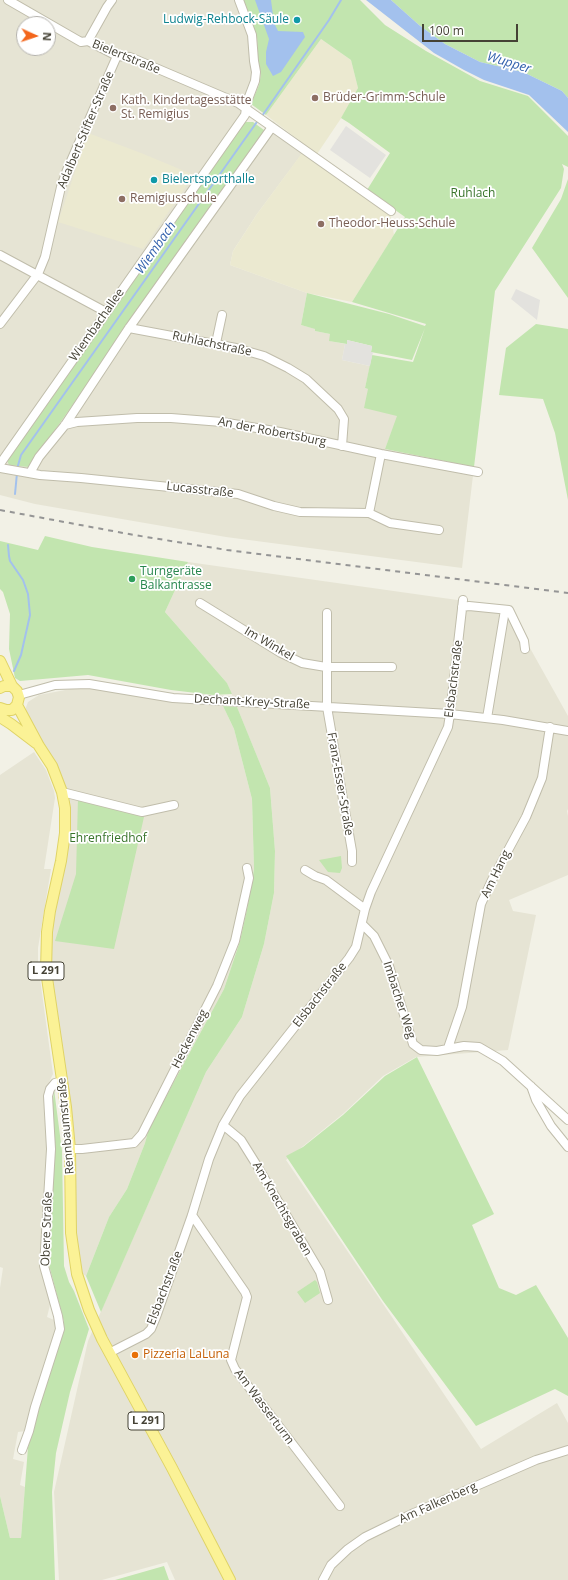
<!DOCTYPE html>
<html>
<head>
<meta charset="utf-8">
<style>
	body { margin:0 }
	#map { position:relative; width:568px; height:1580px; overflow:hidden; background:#f2f1e6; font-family:"Open Sans",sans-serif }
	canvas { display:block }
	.north { position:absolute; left:16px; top:16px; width:40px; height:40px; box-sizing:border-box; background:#fff; border:1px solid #b5b3ae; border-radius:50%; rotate:93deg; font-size:11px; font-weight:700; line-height:16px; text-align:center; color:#454235 }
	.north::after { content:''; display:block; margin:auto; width:14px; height:18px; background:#f3661c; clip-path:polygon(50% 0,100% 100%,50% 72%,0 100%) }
	.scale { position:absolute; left:422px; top:24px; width:96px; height:18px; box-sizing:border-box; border:2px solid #454235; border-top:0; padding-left:5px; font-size:12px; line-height:14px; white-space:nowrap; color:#454235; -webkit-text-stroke:3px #fff; paint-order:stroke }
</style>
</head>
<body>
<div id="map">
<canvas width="568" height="1580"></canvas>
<div class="north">N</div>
<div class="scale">100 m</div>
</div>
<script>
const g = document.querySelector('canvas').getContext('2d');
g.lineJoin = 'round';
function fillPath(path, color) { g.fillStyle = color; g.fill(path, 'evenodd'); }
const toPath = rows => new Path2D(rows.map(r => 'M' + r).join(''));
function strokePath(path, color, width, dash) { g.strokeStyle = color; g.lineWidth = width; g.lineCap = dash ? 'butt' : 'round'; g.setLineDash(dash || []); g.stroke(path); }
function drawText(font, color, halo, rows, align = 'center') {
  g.font = font + ' "Open Sans",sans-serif'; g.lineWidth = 3.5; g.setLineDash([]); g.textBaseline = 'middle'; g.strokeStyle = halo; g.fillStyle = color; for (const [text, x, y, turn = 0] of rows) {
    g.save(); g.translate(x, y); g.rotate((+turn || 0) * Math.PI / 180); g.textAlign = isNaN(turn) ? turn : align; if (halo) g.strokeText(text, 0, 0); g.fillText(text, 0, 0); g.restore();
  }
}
fillPath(toPath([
	[0,0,242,0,257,37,258,61,261,74,259,85,245,122,29,466,273,121,307,147,257,214,233,251,230,265,307,293,301,325,316,329,315,331,330,334,330,341,345,344,342,360,370,366,365,388,368,389,398,416,385,449,474,467,462,568,226,537,35,504,0,495],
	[24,24,48,24,48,48,24,48],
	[188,562,507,607,568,716,568,809,567,811,568,816,568,875,509,900,513,911,536,915,508,1050,416,1057,383,1076,344,1113,286,1160,481,1449,557,1403,568,1423,568,1580,175,1580,167,1562,102,1580,59,1580,54,1492,88,1341,206,1072,242,1017,264,944,274,893,275,851,270,788,227,683,165,612],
	[81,687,223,706,234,729,252,799,254,869,247,909,240,941,224,989,149,1128,145,1143,127,1189,109,1217,86,1276,78,1271,48,971,49,943,66,832,53,765,25,710,28,702,39,695],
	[34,752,46,770,54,791,55,798,44,869,51,869,38,948,38,964,53,1074,44,1092,47,1144,41,1269,51,1301,47,1317,54,1320,56,1325,56,1333,26,1431,18,1432,13,1459,24,1462,20,1485,25,1487,21,1538,10,1538,0,1496,0,1288,3,1268,0,1267,0,775]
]), '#e6e4d4');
fillPath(toPath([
	[321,39,351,60,358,88,348,108,317,154,266,115],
	[88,133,141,153,194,175,143,249,58,222],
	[302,153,390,213,394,235,352,302,307,293,230,265,233,251,257,214]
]), '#ebe9d0');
fillPath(toPath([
	[242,0,360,0,385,25,426,51,480,81,528,96,568,136,568,167,562,164,564,169,561,188,495,291,474,467,385,449,397,416,364,408,368,389,365,388,372,355,413,362,425,328,412,360,371,352,372,346,347,340,347,344,329,341,330,334,315,331,315,329,301,325,307,293,389,314,425,326,426,324,352,302,405,217,367,190,390,153,349,123,341,118,358,88,351,60,321,39,266,115,251,104,259,85,261,74,258,61,257,37],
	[391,0,568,0,568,98,562,91,523,72,480,62,445,44,419,25],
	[245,122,253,122,264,130,263,134,29,467,9,465,7,460],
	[568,179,568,298,532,248,561,199],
	[536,324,568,329,568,500,555,433,543,399,499,395,506,348],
	[45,536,92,547,188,562,165,612,227,683,232,694,213,695,171,690,88,675,20,681,15,678,9,649,10,614,3,592,0,589,0,541,38,550],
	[223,706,237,707,270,788,275,851,274,893,264,944,242,1017,206,1072,101,1312,86,1276,109,1217,127,1189,145,1143,149,1128,224,989,240,941,247,909,254,869,252,799,234,729],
	[78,798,144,817,114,949,55,941,76,874],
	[341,856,342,868,340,873,328,872,319,860],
	[417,1057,494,1214,472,1225,499,1288,516,1295,536,1285,568,1338,568,1396,555,1389,476,1426,383,1301,286,1156,303,1147,343,1115,385,1076],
	[54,1089,62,1151,64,1266,69,1282,74,1291,89,1329,70,1392,56,1453,52,1492,55,1580,0,1580,0,1496,10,1538,21,1538,28,1447,37,1414,59,1346,64,1322,49,1265,54,1149,52,1113],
	[315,1280,317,1282,320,1293,305,1303,297,1292],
	[164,1566,169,1580,115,1580]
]), '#c2e5af');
fillPath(toPath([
	[346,126,386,155,370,178,330,150],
	[516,289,540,300,537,320,511,299],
	[347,340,372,346,371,352,373,352,370,366,342,360,345,344,347,344]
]), '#e3e2de');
fillPath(toPath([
	[255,0,271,0,274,23,278,31,303,32,305,37,281,72,273,76,266,64,266,52,269,39],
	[366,0,391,0,419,25,445,44,480,62,523,72,562,91,568,98,568,132,529,95,484,80,464,70,434,53]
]), '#a3c1ed');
strokePath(toPath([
	[262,116,329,20,341,0],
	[17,469,21,455,259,119],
	[15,494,17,473],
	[8,545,9,556,10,561,23,580,28,594,30,615,21,655,14,671]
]), '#a3c1ed', 2);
const minor = toPath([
	[8,0,81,42,88,41,117,56,130,57,238,103,391,211],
	[88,41,107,7,112,0],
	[0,255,106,312],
	[0,324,38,274,45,257,61,187,67,170,117,56],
	[129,328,236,348,264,356,288,368,306,379,338,409,344,419,342,446],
	[216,343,222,315],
	[65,425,77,422,137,418,171,418,222,422,280,432,381,454,478,472],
	[0,464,245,115,247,102,255,81,256,72,254,61,252,35,239,0],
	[0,468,40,475,81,478,238,494,274,506,300,512,369,513,390,523,439,530],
	[30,473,39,457,65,425,129,328,272,127],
	[369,513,381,454],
	[200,603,281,653,302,663,326,667,392,667],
	[462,607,469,606,509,610,524,641,525,649],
	[327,613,327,707,352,851,352,862],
	[19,695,55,685,89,684,173,698,450,714,503,720,568,731],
	[487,718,505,610],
	[62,792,142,812,174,805],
	[305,870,315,876,326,880,365,909],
	[362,924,374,936,389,966,413,1044,421,1050,437,1051,464,1046,479,1047,503,1061,568,1120],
	[448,1048,462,1007,481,904,492,880,526,817,542,778,550,727],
	[531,1086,536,1100,551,1126,568,1147],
	[223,1125,241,1140,256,1164,320,1272,328,1300],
	[70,1149,82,1149,134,1143,142,1134,217,986,235,941,249,878,247,868],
	[192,1215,245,1292,247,1297,231,1360,235,1369,340,1506],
	[109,1353,146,1334,151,1329,156,1317,192,1215,209,1159,223,1125,240,1096,349,958,356,947,365,909,371,892,448,727,450,714,463,600],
	[22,1450,29,1431,35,1407,60,1329,58,1316,44,1266,51,1149,48,1096,50,1089,55,1083,63,1081],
	[323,1580,331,1565,348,1549,365,1537,414,1513,536,1460,568,1450]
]);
const major = toPath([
	[0,661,12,686],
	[0,688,4,686,12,686,17,691,19,697,17,705,12,710,6,710,0,708],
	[17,705,39,746,52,766,62,792,65,808,65,833,61,861,50,911,47,932,46,971,66,1107,70,1149,71,1233,77,1274,89,1310,102,1339,172,1468,230,1580],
	[0,717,11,724,36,743]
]);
strokePath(minor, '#c0bdab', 10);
strokePath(major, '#dfd366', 12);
strokePath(minor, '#fff', 8);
strokePath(major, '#fbf296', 10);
strokePath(toPath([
	[0,510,134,535,227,550,568,593]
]), '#959595', 2, [5, 5]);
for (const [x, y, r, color] of [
	[297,20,4,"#0f9aa8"],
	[315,98,4,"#8d6e63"],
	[113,108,4,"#8d6e63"],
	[154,180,4,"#0f9aa8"],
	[122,199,4,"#8d6e63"],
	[321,224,4,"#8d6e63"],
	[132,579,4,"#2e9e5b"],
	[135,1355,4,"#e8710a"]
]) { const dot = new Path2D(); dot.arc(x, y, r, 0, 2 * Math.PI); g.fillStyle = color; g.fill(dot); strokePath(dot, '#fff', 1.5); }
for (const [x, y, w] of [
	[46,971,36],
	[146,1421,36]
]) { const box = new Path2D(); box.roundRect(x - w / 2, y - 9, w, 18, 3); g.fillStyle = '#fff'; g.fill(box); strokePath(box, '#454235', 1); }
drawText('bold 11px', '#454235', null, [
	["L 291",46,971],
	["L 291",146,1421]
]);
drawText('12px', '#0d838f', '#fff', [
	["Ludwig-Rehbock-Säule",289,20],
	["Bielertsporthalle",162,180,"left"]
], 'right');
drawText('12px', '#454235', '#fff', [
	["Bielertstraße",126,57,22],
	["Adalbert-Stifter-Straße",86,130,-67],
	["Wiembachallee",97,325,-55],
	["Ruhlachstraße",212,344,12],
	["An der Robertsburg",272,432,11],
	["Lucasstraße",200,490,6],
	["Im Winkel",269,644,30],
	["Elsbachstraße",454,679,-83],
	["Dechant-Krey-Straße",252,702,3],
	["Franz-Esser-Straße",340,784,80],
	["Am Hang",496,874,-64],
	["Elsbachstraße",320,995,-52],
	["Imbacher Weg",399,1000,72],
	["Heckenweg",190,1039,-63],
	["Rennbaumstraße",66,1126,-95],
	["Am Knechtsgraben",282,1209,60],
	["Obere Straße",47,1229,-88],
	["Elsbachstraße",165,1288,-69],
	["Am Wasserturm",264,1407,53],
	["Am Falkenberg",438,1503,-24]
]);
drawText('12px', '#785e54', '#fff', [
	["Brüder-Grimm-Schule",323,98],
	["Kath. Kindertagesstätte",121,101],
	["St. Remigius",121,115],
	["Remigiusschule",130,199],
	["Theodor-Heuss-Schule",329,224]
], 'left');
drawText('12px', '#38742b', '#fff', [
	["Ruhlach",473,194],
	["Ehrenfriedhof",108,839]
]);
drawText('12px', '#27864d', '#fff', [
	["Turngeräte",140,572],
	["Balkantrasse",140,586]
], 'left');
drawText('12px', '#c56008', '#fff', [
	["Pizzeria LaLuna",143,1355]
], 'left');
drawText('italic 13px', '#3261ad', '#fff', [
	["Wupper",509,63,17],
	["Wiembach",156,248,-55]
]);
</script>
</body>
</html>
